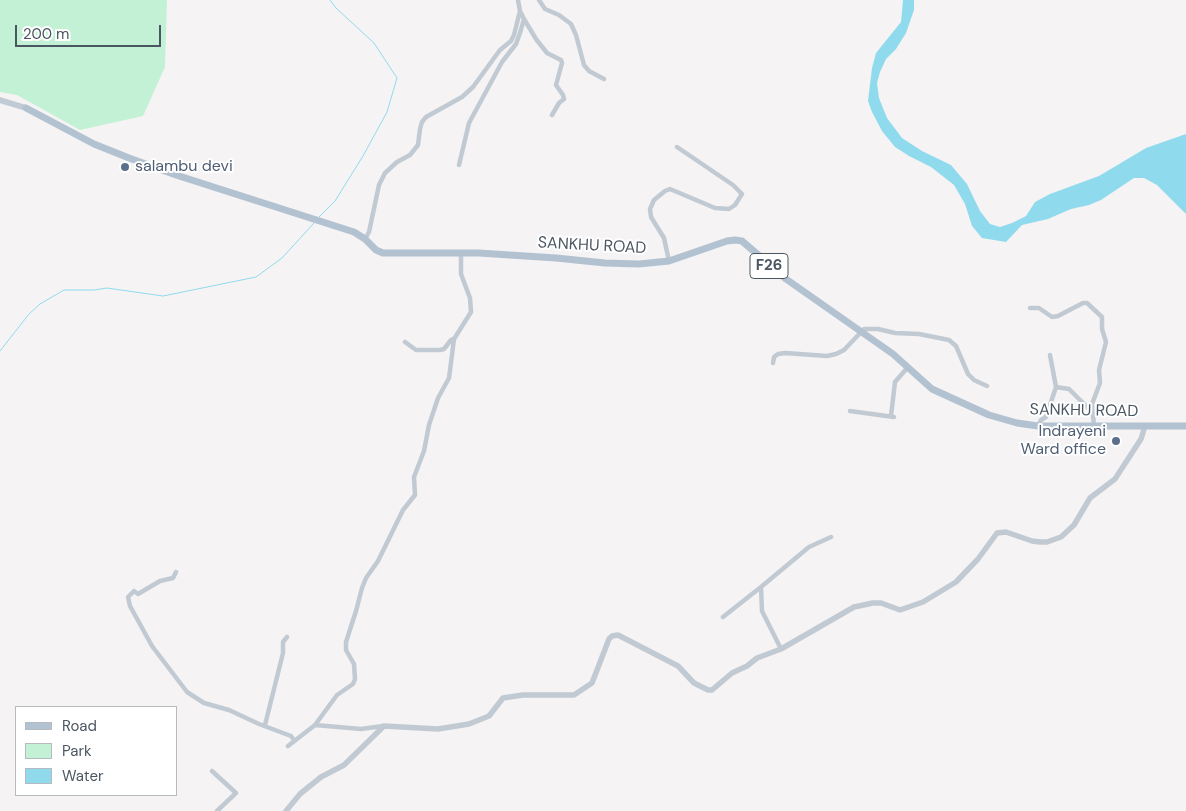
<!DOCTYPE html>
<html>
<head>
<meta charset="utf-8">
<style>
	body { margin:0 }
	#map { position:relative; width:1186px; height:811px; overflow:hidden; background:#f5f3f3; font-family:"DM Sans",sans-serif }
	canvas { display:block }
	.legend { position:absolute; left:15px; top:706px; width:162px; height:90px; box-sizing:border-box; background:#fff; border:1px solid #b7bbc0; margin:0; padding:6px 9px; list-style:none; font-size:15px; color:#4a5661 }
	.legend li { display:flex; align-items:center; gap:10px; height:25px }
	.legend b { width:25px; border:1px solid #b7bbc0 }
	.scale { position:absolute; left:15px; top:25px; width:146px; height:22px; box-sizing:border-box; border:2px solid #4a5661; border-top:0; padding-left:6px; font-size:15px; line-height:18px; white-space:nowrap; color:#4a5661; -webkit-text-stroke:4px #fff; paint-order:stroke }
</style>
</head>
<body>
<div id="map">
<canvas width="1186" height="811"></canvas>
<ul class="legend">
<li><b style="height:6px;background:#b3c2d1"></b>Road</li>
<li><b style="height:14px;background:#c3f1d5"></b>Park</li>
<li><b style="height:14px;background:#90daee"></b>Water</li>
</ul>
<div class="scale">200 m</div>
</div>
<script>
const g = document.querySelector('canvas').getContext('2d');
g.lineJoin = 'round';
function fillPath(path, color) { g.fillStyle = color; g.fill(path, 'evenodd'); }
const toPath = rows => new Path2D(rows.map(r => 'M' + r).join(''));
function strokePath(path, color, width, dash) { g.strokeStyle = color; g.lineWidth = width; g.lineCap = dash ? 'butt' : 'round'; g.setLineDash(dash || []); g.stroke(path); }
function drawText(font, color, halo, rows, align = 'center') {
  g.font = font + ' "DM Sans",sans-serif'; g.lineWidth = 4; g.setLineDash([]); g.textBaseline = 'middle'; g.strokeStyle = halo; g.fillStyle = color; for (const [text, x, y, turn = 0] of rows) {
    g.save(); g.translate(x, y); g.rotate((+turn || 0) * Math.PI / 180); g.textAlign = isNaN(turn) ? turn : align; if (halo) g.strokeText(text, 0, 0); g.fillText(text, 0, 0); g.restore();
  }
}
fillPath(toPath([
	[0,0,167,0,165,67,143,116,80,130,17,95,0,92]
]), '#c3f1d5');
fillPath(toPath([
	[903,0,914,0,914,10,906,33,896,49,886,59,880,72,877,83,879,98,887,118,902,138,922,151,951,165,967,184,980,211,990,224,1000,227,1012,223,1026,216,1035,202,1050,194,1099,176,1146,148,1186,134,1186,214,1157,185,1144,178,1134,178,1101,200,1089,205,1071,209,1048,219,1022,225,1006,242,982,238,972,226,965,204,954,185,931,167,909,156,895,147,882,131,872,112,868,101,872,68,876,53,901,22]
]), '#90daee');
strokePath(toPath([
	[318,218,335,201,363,156,387,112,397,78,374,43,336,8,330,0],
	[0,351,29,314,40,304,64,290,94,290,107,288,163,296,256,277,282,258,314,223]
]), '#90daee', 1);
strokePath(toPath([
	[539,0,545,9,559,15,571,24,576,35,584,65,589,71,604,79],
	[524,19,536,39,547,53,561,60,562,63,556,85,563,95,564,99,559,103,552,115],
	[459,165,469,123,502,62,516,44,520,33,524,19,520,11,518,0],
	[365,239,369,232,379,185,385,173,397,162,410,155,418,145,420,129,422,122,426,117,462,97,473,87,500,50,511,41,514,35,520,11],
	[669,261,664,238,651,217,650,209,654,200,665,191,670,189,715,208,729,209,735,205,742,194,733,185,677,147],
	[1030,308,1039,308,1052,317,1058,316,1083,303,1087,303,1102,317,1102,329,1106,342,1099,370,1100,383,1092,404,1094,426],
	[405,342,416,350,440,350,444,349,451,340,454,339],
	[773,363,774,357,778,354,785,353,827,356,836,354,844,350,864,329,878,329,895,333,919,334,949,340,956,346,968,374,974,380,987,386],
	[1056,387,1069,389,1092,412],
	[850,411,894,417],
	[891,416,895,382,908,367],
	[1038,426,1041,420,1046,417,1056,387,1050,355],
	[176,572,173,578,160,581,138,594,134,591,128,597,130,606,152,646,187,692,204,703,229,710,259,724,291,736,294,740],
	[723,617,761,587],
	[781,649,762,611,761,587,809,547,831,537],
	[265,725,283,653,283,642,287,637],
	[315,725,361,729,383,726],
	[288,746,315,725,337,695,353,684,355,679,354,664,346,650,346,642,356,611,362,588,366,578,378,561,403,510,415,495,414,477,424,451,429,425,438,398,449,378,454,339,471,312,470,298,461,274,461,253],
	[212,771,236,793,217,811]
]), '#c1cad2', 4.5);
strokePath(toPath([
	[286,811,300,794,321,777,344,765,384,726,438,729,469,724,489,716,503,698,523,695,574,695,592,683,609,639,612,636,618,635,678,666,694,683,708,690,712,690,732,673,747,666,757,658,781,649,854,607,873,603,881,603,900,610,923,602,956,582,978,559,997,533,1006,532,1032,541,1040,542,1047,542,1061,537,1074,525,1090,498,1115,479,1141,439,1145,426]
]), '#c1cad2', 5.5);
strokePath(toPath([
	[0,100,26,108]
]), '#c1cbd6', 6);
strokePath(toPath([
	[26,108,94,144,129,158,176,175,354,232,365,239,376,250,383,253,479,253,556,258,605,263,639,264,669,261,727,241,735,240,742,241,786,279,893,354,932,389,989,415,1017,423,1038,426,1186,426]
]), '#b3c2d1', 7);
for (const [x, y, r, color] of [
	[125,167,5,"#5c6f8a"],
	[1116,441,5,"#5c6f8a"]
]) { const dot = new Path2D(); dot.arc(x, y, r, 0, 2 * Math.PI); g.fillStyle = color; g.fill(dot); strokePath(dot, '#fff', 2); }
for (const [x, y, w] of [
	[769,266,38]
]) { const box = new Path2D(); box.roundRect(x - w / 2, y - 12.5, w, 25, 4); g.fillStyle = '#fff'; g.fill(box); strokePath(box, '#4a5661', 1); }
drawText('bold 15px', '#4a5661', null, [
	["F26",769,266]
]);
drawText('16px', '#4e5e75', '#fff', [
	["salambu devi",135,167],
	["Indrayeni",1106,432,"right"],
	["Ward office",1106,450,"right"]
], 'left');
drawText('16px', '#4a5661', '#fff', [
	["SANKHU ROAD",592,246,3],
	["SANKHU ROAD",1084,411,1]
]);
</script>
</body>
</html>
